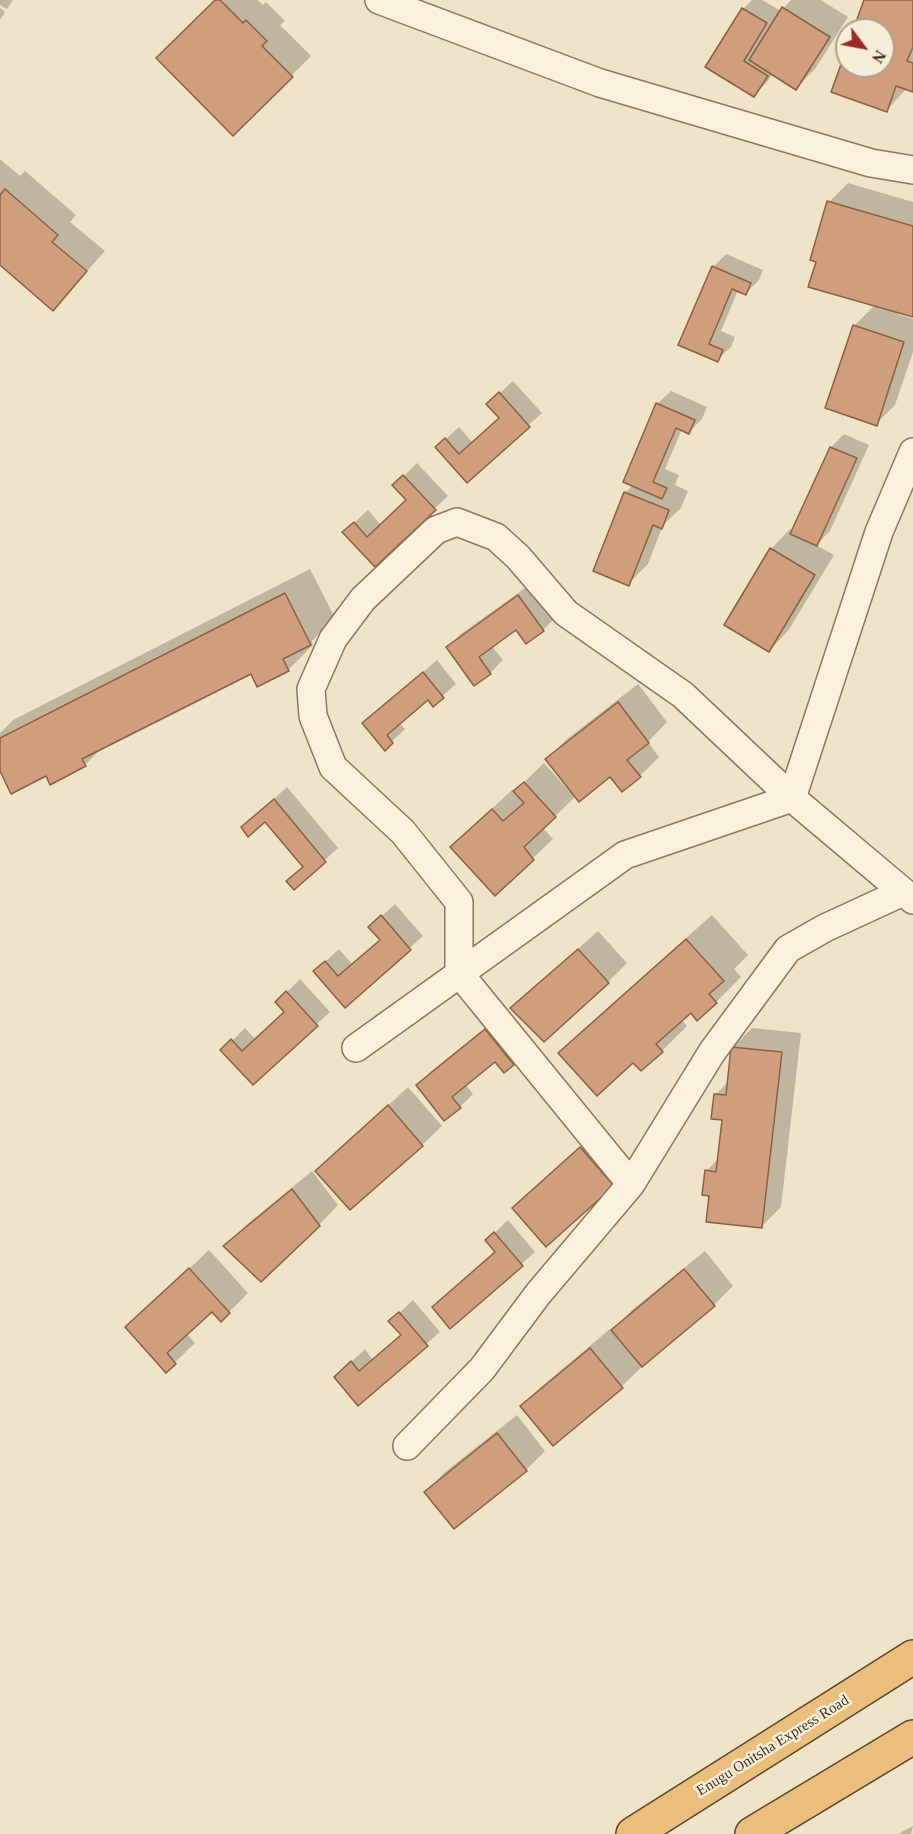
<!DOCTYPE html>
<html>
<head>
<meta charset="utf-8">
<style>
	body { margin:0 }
	#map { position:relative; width:913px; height:1834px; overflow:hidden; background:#f0e4c8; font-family:"Times New Roman",serif }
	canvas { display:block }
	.north { position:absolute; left:835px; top:18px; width:60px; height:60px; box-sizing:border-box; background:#f7eed8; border:2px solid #ada18e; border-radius:50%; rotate:122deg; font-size:16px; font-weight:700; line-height:24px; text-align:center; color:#3d2e20 }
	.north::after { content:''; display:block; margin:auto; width:21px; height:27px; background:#9e2a2b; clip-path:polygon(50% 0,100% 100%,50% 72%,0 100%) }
</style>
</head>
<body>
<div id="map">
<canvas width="913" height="1834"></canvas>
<div class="north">N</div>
</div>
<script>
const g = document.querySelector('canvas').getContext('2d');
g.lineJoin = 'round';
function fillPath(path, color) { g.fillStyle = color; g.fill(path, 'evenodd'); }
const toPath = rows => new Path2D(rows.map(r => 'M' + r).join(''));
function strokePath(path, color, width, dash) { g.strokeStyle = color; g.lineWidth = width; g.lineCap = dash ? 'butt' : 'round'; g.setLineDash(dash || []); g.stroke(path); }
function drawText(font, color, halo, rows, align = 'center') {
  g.font = font + ' "Times New Roman",serif'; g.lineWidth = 5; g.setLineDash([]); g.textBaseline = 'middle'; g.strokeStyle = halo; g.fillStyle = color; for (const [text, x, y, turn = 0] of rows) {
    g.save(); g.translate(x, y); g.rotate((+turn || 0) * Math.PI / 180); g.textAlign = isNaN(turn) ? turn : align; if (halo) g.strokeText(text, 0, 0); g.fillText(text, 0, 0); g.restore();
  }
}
fillPath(toPath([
	[0,0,13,0,7,9,0,5],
	[216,0,258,0,263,5,266,2,285,21,280,25,311,56,233,134],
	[752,0,762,0,781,11,791,0,821,0,848,17,815,69,796,88,773,73,767,82,754,95,707,67,743,9],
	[866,0,913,0,913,90,907,88,887,110,833,92,847,52,847,66,883,66,883,30,855,30],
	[0,8,5,12,0,20],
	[0,159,20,176,25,171,76,215,70,222,105,251,53,309,0,264],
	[848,183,913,202,913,316,897,311,897,314,913,319,913,352,895,405,876,424,854,326,875,305,818,261,829,202],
	[726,254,763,270,759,280,746,293,738,290,721,331,735,337,731,347,717,360,680,344,713,267],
	[513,381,542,413,468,480,437,447,459,427,472,442,500,417,488,404],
	[671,391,707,407,702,419,689,432,682,429,665,469,679,475,675,485,688,491,681,508,663,525,648,564,628,584,625,493,633,485,657,404],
	[844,434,869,445,830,531,816,545,834,555,788,631,769,651,726,625,771,549,790,529,793,531,831,447],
	[417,463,448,496,375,565,344,532,368,510,381,525,408,500,395,485],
	[310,569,335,618,312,641,313,645,288,670,251,672,102,748,85,765,47,774,0,768,0,733,13,720],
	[532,583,556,617,543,630,517,628,492,646,503,660,490,673,448,647,461,634],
	[437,660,456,684,433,705,428,698,399,722,405,729,385,748,364,723],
	[638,684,667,722,648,742,659,757,640,776,611,775,576,796,543,828,553,839,495,894,472,827,512,790,514,792,544,763,570,792,572,790,547,759,567,739],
	[287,787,338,848,294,888,288,881,304,866,265,820,243,827],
	[395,904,423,936,345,1006,315,971,339,949,352,964,381,939,370,927],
	[712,915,748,955,734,969,741,977,716,1002,691,1011,681,1019,687,1026,662,1051,633,1061,560,1053,585,1028],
	[598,931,627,963,608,982,512,1008],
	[300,979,330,1012,253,1083,223,1050,245,1028,255,1039,285,1011,277,1002],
	[499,1017,526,1051,513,1064,505,1071,496,1060,465,1084,473,1094,460,1107,418,1085,430,1072],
	[752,1028,801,1033,781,1207,762,1226,710,1195,706,1171,719,1158,723,1119,715,1095,729,1081,733,1047],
	[408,1087,442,1126,422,1145,317,1171],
	[600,1129,633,1166,613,1185,514,1208],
	[312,1171,338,1205,319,1225,226,1246,245,1226],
	[508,1220,535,1252,451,1327,434,1307,496,1251,487,1240],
	[209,1250,248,1293,221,1320,212,1310,186,1333,195,1343,167,1370,127,1327,220,1305,222,1303,190,1268],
	[705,1251,733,1286,714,1305,640,1366,642,1367,622,1386,553,1444,522,1406,541,1387,610,1329,612,1331,632,1310],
	[413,1300,440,1332,359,1404,349,1364,365,1349,373,1360,402,1334,391,1321],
	[517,1415,545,1451,526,1470,426,1492,445,1472],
	[913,1826,911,1834,898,1834]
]), '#0003');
const building = toPath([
	[215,0,220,0,243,23,246,20,267,41,262,46,293,77,233,136,156,58,215,0],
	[864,0,913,0,913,47,907,61,913,63,913,92,896,86,887,112,831,92,847,48,847,66,883,66,883,30,853,30,864,0],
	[782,7,830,37,796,90,749,60,782,7],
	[742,8,767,23,744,61,768,76,754,97,705,67,742,8],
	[5,189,58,235,52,242,87,271,53,311,0,265,0,195,5,189],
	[827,201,913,226,913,317,808,287,816,262,810,260,827,201],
	[712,266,751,283,746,295,732,289,709,344,723,350,718,362,678,345,712,266],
	[853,325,904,342,877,426,825,408,853,325],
	[499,392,530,427,467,483,435,447,445,438,459,454,499,418,486,404,499,392],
	[656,403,695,420,689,434,676,428,653,482,667,488,662,499,623,482,656,403],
	[830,447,857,458,817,546,790,534,830,447],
	[403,475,436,510,375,567,342,532,354,522,367,537,406,500,392,485,403,475],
	[624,492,669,510,662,529,653,525,629,586,593,571,624,492],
	[770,548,815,575,769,652,724,625,770,548],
	[285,593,311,645,283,659,289,671,257,687,251,674,82,759,86,766,50,785,46,776,11,794,0,771,0,738,285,593],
	[518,595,544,631,526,644,516,630,479,657,491,674,474,686,446,647,518,595],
	[423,672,444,698,433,707,428,700,387,735,393,743,385,751,362,723,423,672],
	[618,702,649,743,627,760,641,777,622,792,610,777,579,802,545,759,618,702],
	[524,782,556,817,524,847,534,860,495,896,450,847,492,809,503,821,524,803,513,791,524,782],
	[274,799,326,862,294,890,286,881,303,867,265,822,248,837,241,827,274,799],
	[381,915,411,950,345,1008,313,971,325,961,338,976,380,940,368,927,381,915],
	[686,939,724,981,709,994,717,1003,697,1021,691,1013,656,1044,663,1052,641,1071,633,1063,597,1096,558,1053,686,939],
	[578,949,609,983,544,1042,510,1008,578,949],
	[286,991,318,1026,253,1085,220,1050,231,1039,242,1051,284,1012,275,1002,286,991],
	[485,1029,514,1065,504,1073,495,1062,452,1097,461,1108,444,1121,416,1085,485,1029],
	[731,1047,782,1052,762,1228,706,1222,709,1196,702,1195,705,1170,716,1172,722,1120,711,1119,714,1094,726,1095,731,1047],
	[388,1105,423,1146,350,1210,315,1171,388,1105],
	[580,1147,614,1186,546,1247,512,1208,580,1147],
	[292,1189,320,1226,261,1282,223,1246,292,1189],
	[494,1232,523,1266,450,1329,432,1307,495,1252,485,1240,494,1232],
	[189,1268,230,1313,221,1322,212,1312,167,1353,176,1364,166,1373,125,1327,189,1268],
	[684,1269,715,1306,642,1367,611,1330,684,1269],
	[399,1312,428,1346,358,1406,334,1377,351,1361,359,1371,401,1335,388,1321,399,1312],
	[590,1348,623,1388,553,1446,520,1406,590,1348],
	[497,1433,527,1471,454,1529,424,1492,497,1433]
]);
fillPath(building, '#cf9f7d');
strokePath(building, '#8d5f41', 1.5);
const minor = toPath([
	[379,0,600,83,871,163,913,170],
	[792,798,879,532,913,452],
	[356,1048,625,855,792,798],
	[631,1184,459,973,459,902,403,832,333,767,313,716,311,689,333,639,363,599,436,530,457,522,496,537,518,557,566,613,683,695,792,798,913,900],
	[407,1446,482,1369,538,1294,631,1184,712,1052,788,949,825,928,903,892]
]);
const trunk = toPath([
	[633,1834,913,1657],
	[752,1834,913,1737]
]);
strokePath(minor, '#8d765c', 30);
strokePath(trunk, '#5b4430', 36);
strokePath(minor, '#faf1dc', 27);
strokePath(trunk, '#eabe7c', 33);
drawText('15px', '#3d2e20', '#f7eed8', [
	["Enugu Onitsha Express Road",773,1746,-32]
]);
</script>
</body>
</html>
